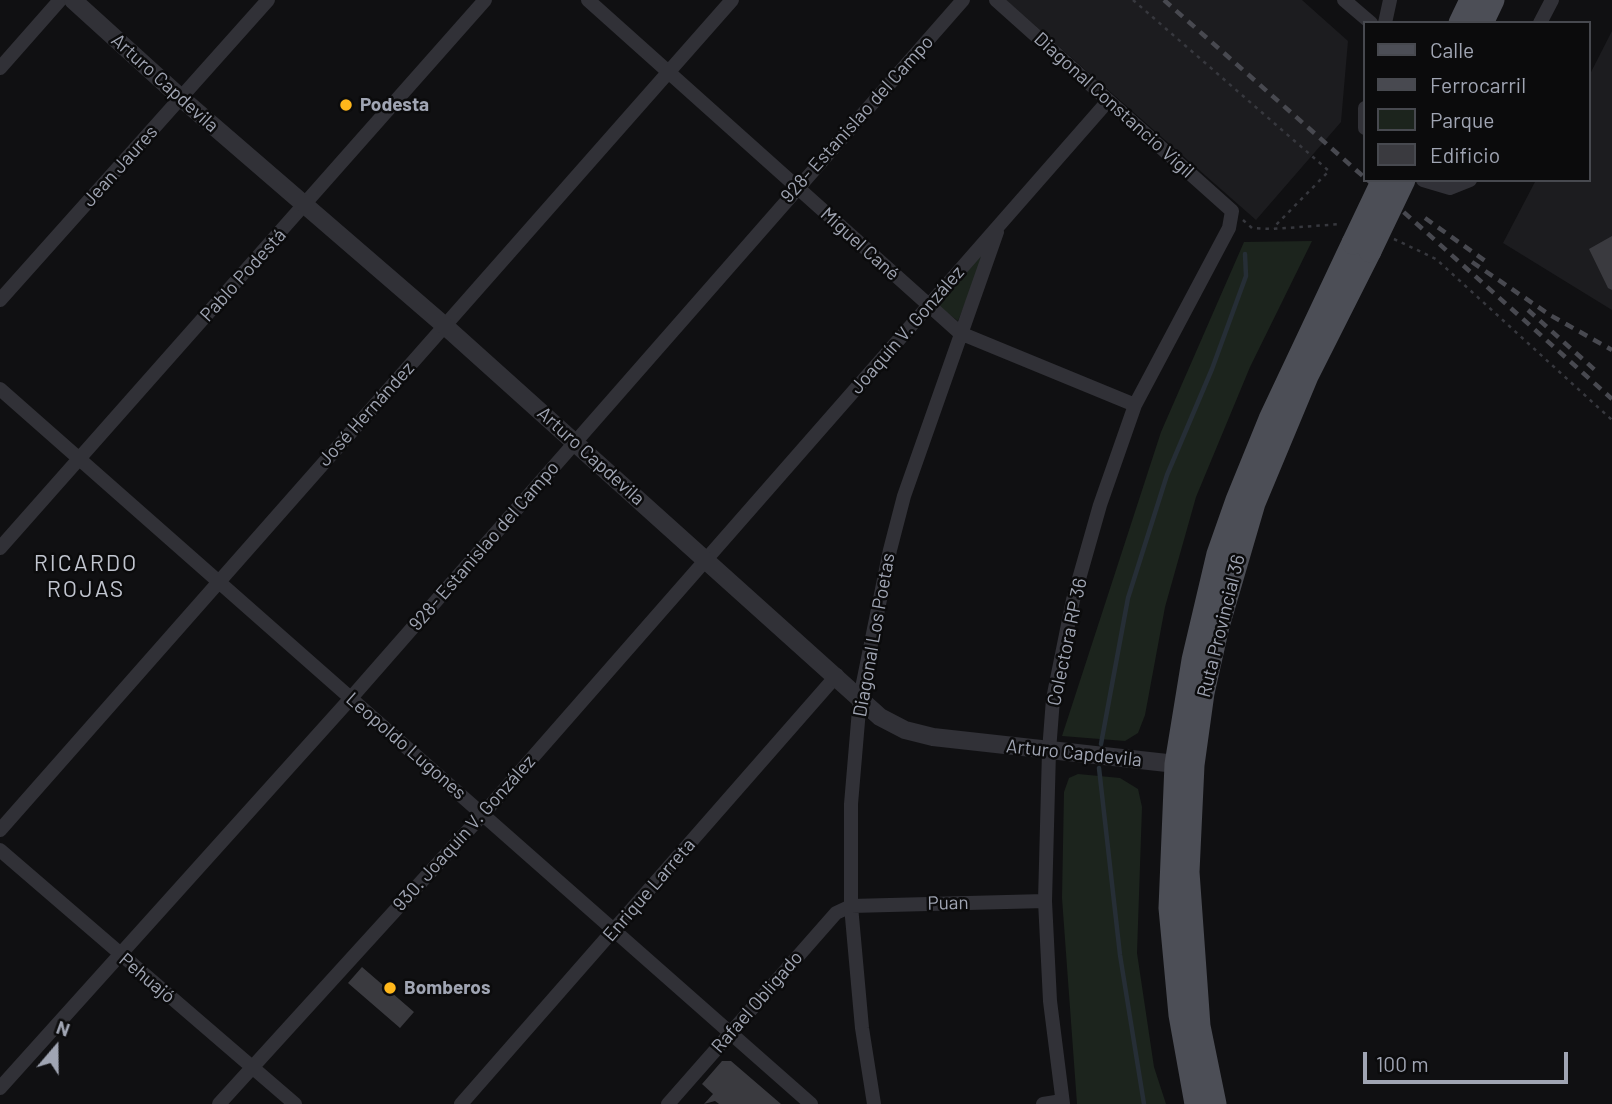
<!DOCTYPE html>
<html>
<head>
<meta charset="utf-8">
<style>
	body { margin:0 }
	#map { position:relative; width:1612px; height:1104px; overflow:hidden; background:#101012; font-family:Barlow,sans-serif }
	canvas { display:block }
	.legend { position:absolute; left:1363px; top:21px; width:228px; height:161px; box-sizing:border-box; background:#0b0b0c; border:2px solid #47494f; margin:0; padding:9px 12px; list-style:none; font-size:21px; color:#a0a5b3 }
	.legend li { display:flex; align-items:center; gap:14px; height:35px }
	.legend b { width:35px; border:2px solid #47494f }
	.north { position:absolute; left:21px; top:1013px; width:70px; height:70px; -webkit-text-stroke:5px #0b0b0c; paint-order:stroke; rotate:20deg; font-size:19px; font-weight:700; line-height:28px; text-align:center; color:#a0a5b3 }
	.north::after { content:''; display:block; margin:auto; width:24px; height:32px; background:#a0a5b3; clip-path:polygon(50% 0,100% 100%,50% 72%,0 100%) }
	.scale { position:absolute; left:1363px; top:1052px; width:205px; height:32px; box-sizing:border-box; border:4px solid #a0a5b3; border-top:0; padding-left:9px; font-size:21px; line-height:24px; white-space:nowrap; color:#a0a5b3; -webkit-text-stroke:5px #0b0b0c; paint-order:stroke }
</style>
</head>
<body>
<div id="map">
<canvas width="1612" height="1104"></canvas>
<ul class="legend">
<li><b style="height:9px;background:#4c4e56"></b>Calle</li>
<li><b style="height:9px;background:#484950"></b>Ferrocarril</li>
<li><b style="height:19px;background:#1c241d"></b>Parque</li>
<li><b style="height:19px;background:#3a3a3f"></b>Edificio</li>
</ul>
<div class="north">N</div>
<div class="scale">100 m</div>
</div>
<script>
const g = document.querySelector('canvas').getContext('2d');
g.lineJoin = 'round';
function fillPath(path, color) { g.fillStyle = color; g.fill(path, 'evenodd'); }
const toPath = rows => new Path2D(rows.map(r => 'M' + r).join(''));
function strokePath(path, color, width, dash) { g.strokeStyle = color; g.lineWidth = width; g.lineCap = dash ? 'butt' : 'round'; g.setLineDash(dash || []); g.stroke(path); }
function drawText(font, color, halo, rows, align = 'center') {
  g.font = font + ' Barlow,sans-serif'; g.lineWidth = 5; g.setLineDash([]); g.textBaseline = 'middle'; g.strokeStyle = halo; g.fillStyle = color; for (const [text, x, y, turn = 0] of rows) {
    g.save(); g.translate(x, y); g.rotate((+turn || 0) * Math.PI / 180); g.textAlign = isNaN(turn) ? turn : align; if (halo) g.strokeText(text, 0, 0); g.fillText(text, 0, 0); g.restore();
  }
}
fillPath(toPath([
	[1006,0,1302,0,1348,41,1341,122,1256,220],
	[1612,31,1612,310,1503,243,1536,180,1589,180,1589,76]
]), '#1c1c1f');
fillPath(toPath([
	[992,237,958,321,934,303],
	[1312,241,1250,367,1196,497,1165,607,1145,715,1138,733,1125,741,1062,736,1161,432,1244,242],
	[1078,774,1120,778,1138,789,1142,807,1137,953,1154,1067,1166,1104,1077,1104,1062,898,1064,792,1069,778]
]), '#1c241d');
strokePath(toPath([
	[1101,744,1128,598,1167,475,1212,369,1246,276,1245,254],
	[1099,768,1120,955,1144,1104]
]), '#262e36', 4.5);
fillPath(toPath([
	[1612,236,1612,290,1608,288,1589,249],
	[362,967,414,1012,400,1028,348,983],
	[722,1061,731,1061,781,1104,719,1104,715,1101,704,1104,713,1094,702,1084]
]), '#3a3a3f');
strokePath(toPath([
	[1133,0,1329,171,1273,228],
	[1243,220,1252,228,1272,229,1341,224],
	[1394,239,1436,259,1612,420]
]), '#37383e', 2.5, [3.5, 5]);
strokePath(toPath([
	[588,0,960,333,1135,405],
	[996,0,1232,211,1229,228,1135,405,1100,505,1073,600,1053,699,1049,751,1045,901,1050,1001,1063,1104],
	[1344,0,1371,23],
	[1385,23,1390,0],
	[1540,23,1552,0],
	[0,68,60,0],
	[1365,108,1365,128],
	[1423,180,1450,188,1470,180],
	[0,300,268,0],
	[0,389,811,1104],
	[0,548,485,0],
	[0,830,732,0],
	[0,850,295,1104],
	[0,1088,351,698,963,0],
	[219,1104,483,814,1108,101],
	[461,1104,837,675],
	[668,1104,836,913,851,906,1045,901],
	[874,1104,862,1028,851,906,851,804,860,698,890,550,904,496,997,232],
	[1043,1104,1062,1101]
]), '#313137', 14);
strokePath(toPath([
	[73,0,181,98,445,326,880,717,905,730,933,737,1176,764]
]), '#313137', 18);
strokePath(toPath([
	[1460,23,1471,0],
	[1482,23,1493,0],
	[1196,1104,1180,1015,1170,908,1176,764,1193,660,1218,554,1237,500,1270,419,1353,243],
	[1215,1104,1199,1026,1188,872,1193,765,1203,693,1218,626,1254,503,1307,376,1370,251]
]), '#4c4e56', 23);
strokePath(toPath([
	[1164,0,1365,178],
	[1368,180,1612,399],
	[1425,218,1488,263],
	[1472,262,1550,315,1612,350],
	[1528,310,1596,371]
]), '#484950', 4.5, [9, 7]);
strokePath(toPath([
	[1353,243,1383,180],
	[1370,251,1404,180]
]), '#4c4e56', 23);
for (const [x, y, r, color] of [
	[346,105,7,"#ffb71b"],
	[390,988,7,"#ffb71b"]
]) { const dot = new Path2D(); dot.arc(x, y, r, 0, 2 * Math.PI); g.fillStyle = color; g.fill(dot); strokePath(dot, '#0b0b0c', 2.5); }
drawText('19px', '#a0a5b3', '#0b0b0c', [
	["Arturo Capdevila",165,83,42],
	["Diagonal Constancio Vigil",1114,105,42],
	["928- Estanislao del Campo",857,119,-48],
	["Jean Jaures",120,166,-48],
	["Miguel Cané",860,244,42],
	["Pablo Podestá",243,275,-48],
	["Joaquín V. González",907,330,-49],
	["José Hernández",366,414,-48],
	["Arturo Capdevila",591,456,42],
	["928- Estanislao del Campo",484,546,-49],
	["Ruta Provincial 36",1221,626,-76],
	["Diagonal Los Poetas",874,635,-80],
	["Colectora RP 36",1067,642,-78],
	["Leopoldo Lugones",406,746,41],
	["Arturo Capdevila",1074,753,6],
	["930. Joaquín V. González",464,833,-48],
	["Enrique Larreta",649,890,-49],
	["Puan",948,903,-1],
	["Pehuajó",147,978,40],
	["Rafael Obligado",757,1002,-49]
]);
drawText('bold 19px', '#a0a5b3', '#0b0b0c', [
	["Podesta",360,105],
	["Bomberos",404,988]
], 'left');
g.letterSpacing = '2px';
drawText('23px', '#c1c5cf', '#0b0b0c', [
	["RICARDO",86,563],
	["ROJAS",86,589]
]);
g.letterSpacing = '0px';
</script>
</body>
</html>
